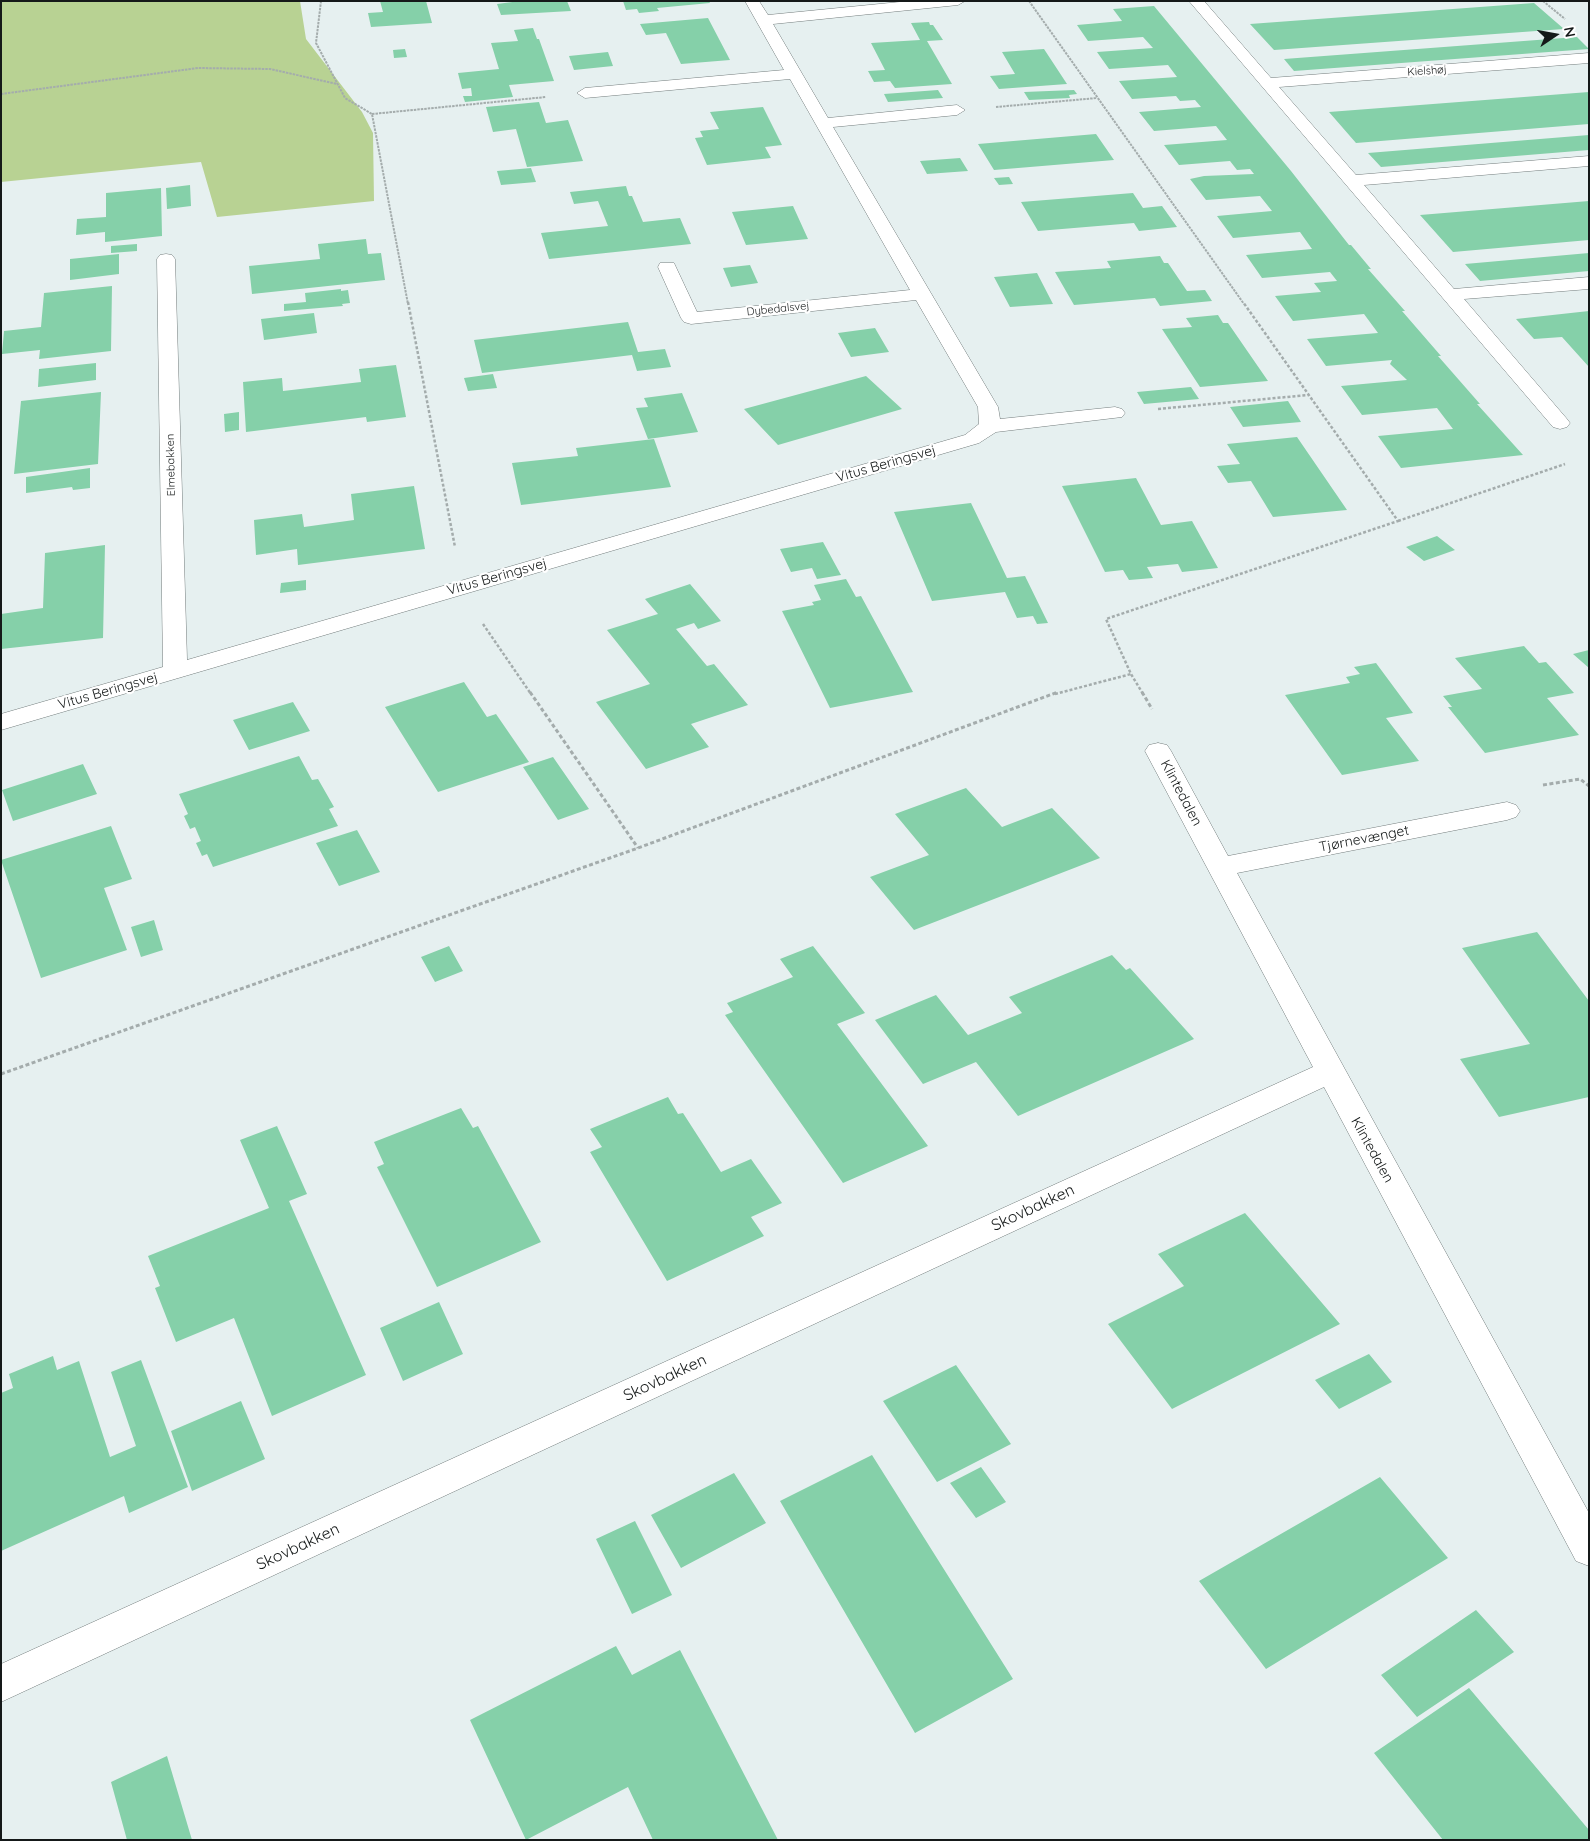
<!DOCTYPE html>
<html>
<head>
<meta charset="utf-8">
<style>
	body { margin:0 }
	#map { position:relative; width:1590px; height:1841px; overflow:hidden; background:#e6f0f0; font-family:Quicksand,sans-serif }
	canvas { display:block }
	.frame { position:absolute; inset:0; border:2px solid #151919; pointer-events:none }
	.north { position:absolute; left:1530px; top:10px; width:50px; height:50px; -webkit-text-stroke:4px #fff; paint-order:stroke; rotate:78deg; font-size:14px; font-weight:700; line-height:20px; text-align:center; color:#151919 }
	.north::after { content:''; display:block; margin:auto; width:18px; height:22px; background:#151919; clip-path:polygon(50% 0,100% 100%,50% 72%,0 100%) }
</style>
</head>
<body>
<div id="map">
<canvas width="1590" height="1841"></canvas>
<div class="frame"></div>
<div class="north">N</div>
</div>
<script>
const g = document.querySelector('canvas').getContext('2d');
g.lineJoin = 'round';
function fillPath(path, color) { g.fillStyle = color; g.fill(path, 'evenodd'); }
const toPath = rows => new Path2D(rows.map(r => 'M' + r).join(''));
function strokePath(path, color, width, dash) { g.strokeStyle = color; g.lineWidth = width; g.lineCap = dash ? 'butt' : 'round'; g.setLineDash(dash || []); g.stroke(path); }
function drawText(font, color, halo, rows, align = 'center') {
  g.font = font + ' Quicksand,sans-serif'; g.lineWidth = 4.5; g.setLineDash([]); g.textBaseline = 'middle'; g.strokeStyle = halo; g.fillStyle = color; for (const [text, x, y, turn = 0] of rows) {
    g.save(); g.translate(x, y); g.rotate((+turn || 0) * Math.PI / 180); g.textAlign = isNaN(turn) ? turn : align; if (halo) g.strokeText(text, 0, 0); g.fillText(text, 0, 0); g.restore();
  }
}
fillPath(toPath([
	[1,1,300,1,306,39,362,112,373,133,374,201,217,217,201,162,1,182]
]), '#b8d293');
fillPath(toPath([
	[380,1,426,1,432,23,371,27,368,13,383,12],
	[520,1,567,1,571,11,501,15,497,4],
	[623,1,709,1,710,3,657,8,659,11,639,13,637,9,626,10],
	[1534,3,1564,29,1274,50,1250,24],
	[1154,6,1291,171,1349,245,1351,245,1371,269,1368,269,1405,311,1402,311,1441,356,1438,356,1480,404,1477,404,1523,455,1401,468,1378,436,1453,429,1437,408,1362,415,1341,386,1407,380,1390,364,1392,360,1326,366,1307,339,1378,333,1364,314,1293,321,1275,296,1321,292,1314,283,1337,281,1330,272,1262,278,1246,255,1312,249,1300,232,1233,238,1217,216,1272,211,1260,196,1206,200,1190,179,1204,176,1254,174,1250,169,1237,170,1230,161,1179,165,1164,145,1227,140,1216,126,1154,131,1139,112,1201,107,1195,100,1180,101,1176,96,1132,99,1119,81,1177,77,1168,65,1109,69,1097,52,1153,48,1143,37,1088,41,1077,25,1122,21,1113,9],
	[708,18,730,60,681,64,666,33,646,35,640,24],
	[929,22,930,25,933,25,943,40,927,41,952,84,895,88,890,81,874,82,868,71,885,70,871,43,920,40,911,23],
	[533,28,537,39,539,39,554,81,509,85,513,97,465,102,463,96,472,96,471,88,462,89,458,73,499,69,491,43,518,41,514,30],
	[1577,37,1589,49,1294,71,1284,59],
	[405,49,407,57,394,58,393,50],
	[1044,49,1067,84,999,89,990,76,1015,74,1002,52],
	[608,52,613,66,574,70,569,56],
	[938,90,943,98,888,102,884,94],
	[1074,90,1077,94,1069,95,1070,98,1029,100,1024,92],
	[1589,92,1589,124,1356,143,1329,112],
	[539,102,546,123,568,120,583,161,527,167,516,129,493,132,486,107],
	[763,107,782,145,765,147,771,158,707,165,695,138,703,137,700,131,719,129,710,112],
	[1096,134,1114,160,994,170,978,144],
	[1589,135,1589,150,1381,167,1368,153],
	[960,158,968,171,927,174,920,161],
	[531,168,536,182,501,185,497,171],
	[1009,177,1013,184,999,185,994,178],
	[190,185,191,206,167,209,166,188],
	[626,186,629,196,632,196,643,222,680,218,691,244,549,259,541,233,608,226,598,201,574,204,570,192],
	[161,188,162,236,105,242,105,232,76,235,77,219,106,217,106,193],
	[1133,193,1143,208,1162,206,1177,227,1139,231,1134,223,1038,231,1021,202],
	[1589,201,1589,240,1453,252,1420,215],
	[793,206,808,239,746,245,732,212],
	[366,239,368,254,381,253,385,280,252,294,249,266,320,259,318,244],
	[137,244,137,251,111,253,111,246],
	[1589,253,1589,271,1480,281,1465,264],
	[119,254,119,274,70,280,70,259],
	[1160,256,1164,263,1168,263,1187,291,1205,290,1212,301,1160,306,1155,298,1074,305,1055,272,1111,268,1107,261],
	[750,265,758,283,731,287,723,268],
	[1037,273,1053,304,1010,307,994,277],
	[112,286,111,351,39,359,40,350,2,354,4,331,41,327,44,293],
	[341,289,341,291,348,290,350,303,342,304,343,306,284,311,284,304,306,302,305,293],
	[1589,311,1589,367,1562,337,1534,339,1516,319],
	[314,313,317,333,264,340,261,319],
	[1218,315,1223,323,1228,323,1268,381,1200,387,1162,329,1192,327,1186,318],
	[628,322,638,352,665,349,671,367,637,371,632,355,482,373,474,340],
	[875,328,889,352,851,357,838,333],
	[96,363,96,380,38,387,39,369],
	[396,365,406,417,367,422,366,417,246,432,243,382,282,378,283,391,361,382,359,369],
	[493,374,497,388,468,391,464,378],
	[866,376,902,409,778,445,744,409],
	[1191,387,1199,399,1144,404,1137,392],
	[101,392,98,464,14,474,21,401],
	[682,393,698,432,648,439,636,408,648,407,644,398],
	[1288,401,1301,422,1243,427,1230,407],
	[239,412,239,430,225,432,224,414],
	[1297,437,1347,510,1273,517,1251,481,1228,483,1217,466,1240,464,1227,444],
	[654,439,671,487,521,505,512,463,578,456,576,448],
	[90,468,90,488,73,490,72,487,26,493,26,477],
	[1136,478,1161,525,1192,521,1218,568,1182,572,1178,564,1147,567,1153,578,1129,580,1123,570,1105,572,1062,486],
	[414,486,425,549,298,565,297,549,256,555,254,520,302,514,304,527,354,520,351,494],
	[971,503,1007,578,1025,576,1048,623,1037,624,1033,616,1017,618,1005,592,932,601,894,512],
	[1437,536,1455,550,1424,561,1406,547],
	[823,542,841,575,817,579,812,568,791,572,780,549],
	[105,545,103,638,1,649,1,614,43,608,45,553],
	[846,579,856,597,861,596,913,692,830,708,782,611,814,605,812,602,821,600,814,585],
	[306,580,306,590,280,593,281,583],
	[690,584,721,621,698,629,694,623,676,629,707,666,714,664,748,705,691,724,709,747,646,769,596,702,650,684,607,630,658,614,645,599],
	[1524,646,1539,663,1546,662,1574,693,1547,698,1579,735,1485,753,1448,707,1452,707,1443,696,1482,689,1455,658],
	[1589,650,1589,668,1573,654],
	[1376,663,1413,713,1386,718,1419,761,1342,775,1285,695,1350,683,1346,677,1360,674,1354,667],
	[464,682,487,717,496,714,529,762,438,792,385,707],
	[293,702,310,731,249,750,233,720],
	[299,756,312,780,318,779,334,807,329,809,338,826,213,867,207,854,202,856,196,843,201,841,195,827,190,829,184,816,188,814,179,794],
	[553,757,589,809,558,820,523,767],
	[83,764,97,794,13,821,2,790],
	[966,788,1002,827,1052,808,1100,858,914,930,870,877,929,855,895,814],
	[111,826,132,879,104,888,127,950,41,978,1,860],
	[357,830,380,872,339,886,316,843],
	[154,920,163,950,141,957,131,927],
	[1537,932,1589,1001,1589,1097,1499,1117,1460,1059,1530,1044,1462,948],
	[449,946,463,971,435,982,421,957],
	[813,946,865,1013,837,1024,928,1146,843,1183,725,1015,733,1012,727,1003,793,977,780,959],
	[1112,955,1126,970,1130,968,1194,1039,1018,1116,976,1062,923,1084,875,1020,936,995,968,1035,1022,1013,1009,997],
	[668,1097,678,1114,683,1113,721,1172,751,1159,782,1203,751,1217,764,1236,667,1281,590,1152,602,1147,590,1129],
	[461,1108,473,1128,478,1126,541,1242,437,1287,377,1167,384,1164,374,1142],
	[277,1126,307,1194,289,1201,366,1375,272,1416,234,1318,176,1342,155,1288,160,1286,148,1256,269,1208,240,1140],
	[1245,1213,1340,1324,1172,1409,1108,1324,1184,1286,1158,1254],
	[439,1302,463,1354,403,1381,380,1328],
	[1369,1354,1392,1382,1339,1409,1315,1380],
	[53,1356,57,1370,79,1361,110,1457,136,1446,111,1372,141,1360,188,1487,129,1513,124,1496,1,1551,1,1393,13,1388,9,1374],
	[956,1365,1011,1444,937,1482,883,1401],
	[241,1401,265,1459,192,1491,171,1431],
	[872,1455,1013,1679,915,1733,780,1501],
	[981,1467,1006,1502,976,1518,950,1483],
	[734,1473,766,1523,681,1568,651,1515],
	[1380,1477,1448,1558,1266,1669,1199,1581],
	[635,1521,672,1595,632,1614,596,1539],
	[1476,1610,1514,1652,1417,1717,1381,1675],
	[616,1646,632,1675,680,1650,778,1840,653,1840,628,1787,526,1840,470,1720],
	[1469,1688,1589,1830,1589,1840,1443,1840,1374,1753],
	[167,1756,192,1840,127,1840,111,1782]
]), '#85d0a9');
const street = toPath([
	[745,1,759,1,768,15,910,1,965,1,958,5,773,24,828,118,957,105,965,110,957,115,833,127,998,407,1000,419,1115,407,1122,409,1125,413,1122,417,996,432,979,443,1,730,1,714,163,667,157,259,160,255,166,254,172,255,175,259,187,660,965,435,979,424,978,407,916,300,691,324,684,322,681,318,658,267,660,263,674,263,697,312,910,290,790,79,585,98,577,93,585,88,784,70,745,1],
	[1189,1,1204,1,1271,78,1589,53,1589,63,1279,87,1356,175,1589,156,1589,166,1364,185,1454,289,1589,277,1589,289,1464,299,1567,419,1570,423,1567,427,1560,429,1553,427,1189,1],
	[1158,743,1167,745,1171,751,1228,856,1507,802,1516,805,1520,811,1516,817,1507,820,1237,873,1589,1513,1589,1566,1576,1561,1324,1087,1,1702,1,1664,1313,1067,1145,751,1149,745,1158,743]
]);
strokePath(street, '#747d7d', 1);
strokePath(toPath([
	[321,1,316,43,345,98,372,114,408,304],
	[1029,1,1244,304],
	[1543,1,1565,19],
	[1,94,198,68,270,69,337,84],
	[996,107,1097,98],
	[372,114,546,97]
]), '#a4acac', 2, [2.5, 1]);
strokePath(toPath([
	[408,302,455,547],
	[1158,409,1308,395],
	[1398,521,1565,464],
	[483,624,531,694],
	[1055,694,1131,674],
	[1143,694,1131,674,1106,619,1398,521,1243,302]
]), '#a4acac', 2.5, [3, 2]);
strokePath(toPath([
	[530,692,638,848],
	[1142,692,1152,709],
	[1543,785,1580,779,1589,786],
	[1,1074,638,848,1058,692]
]), '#a4acac', 3, [4, 2.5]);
fillPath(street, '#fff');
drawText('11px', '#151919', '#fff', [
	["Kielshøj",1427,71,-4],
	["Dybedalsvej",778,309,-6],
	["Elmebakken",171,465,-91]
]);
drawText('14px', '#151919', '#fff', [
	["Vitus Beringsvej",886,464,-16],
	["Vitus Beringsvej",497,577,-16],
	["Vitus Beringsvej",108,691,-16],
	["Klintedalen",1181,793,62],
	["Tjørnevænget",1364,839,-11],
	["Klintedalen",1372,1150,61]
]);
drawText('16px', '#151919', '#fff', [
	["Skovbakken",1033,1208,-25],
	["Skovbakken",665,1378,-25],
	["Skovbakken",298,1547,-25]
]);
</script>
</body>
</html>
